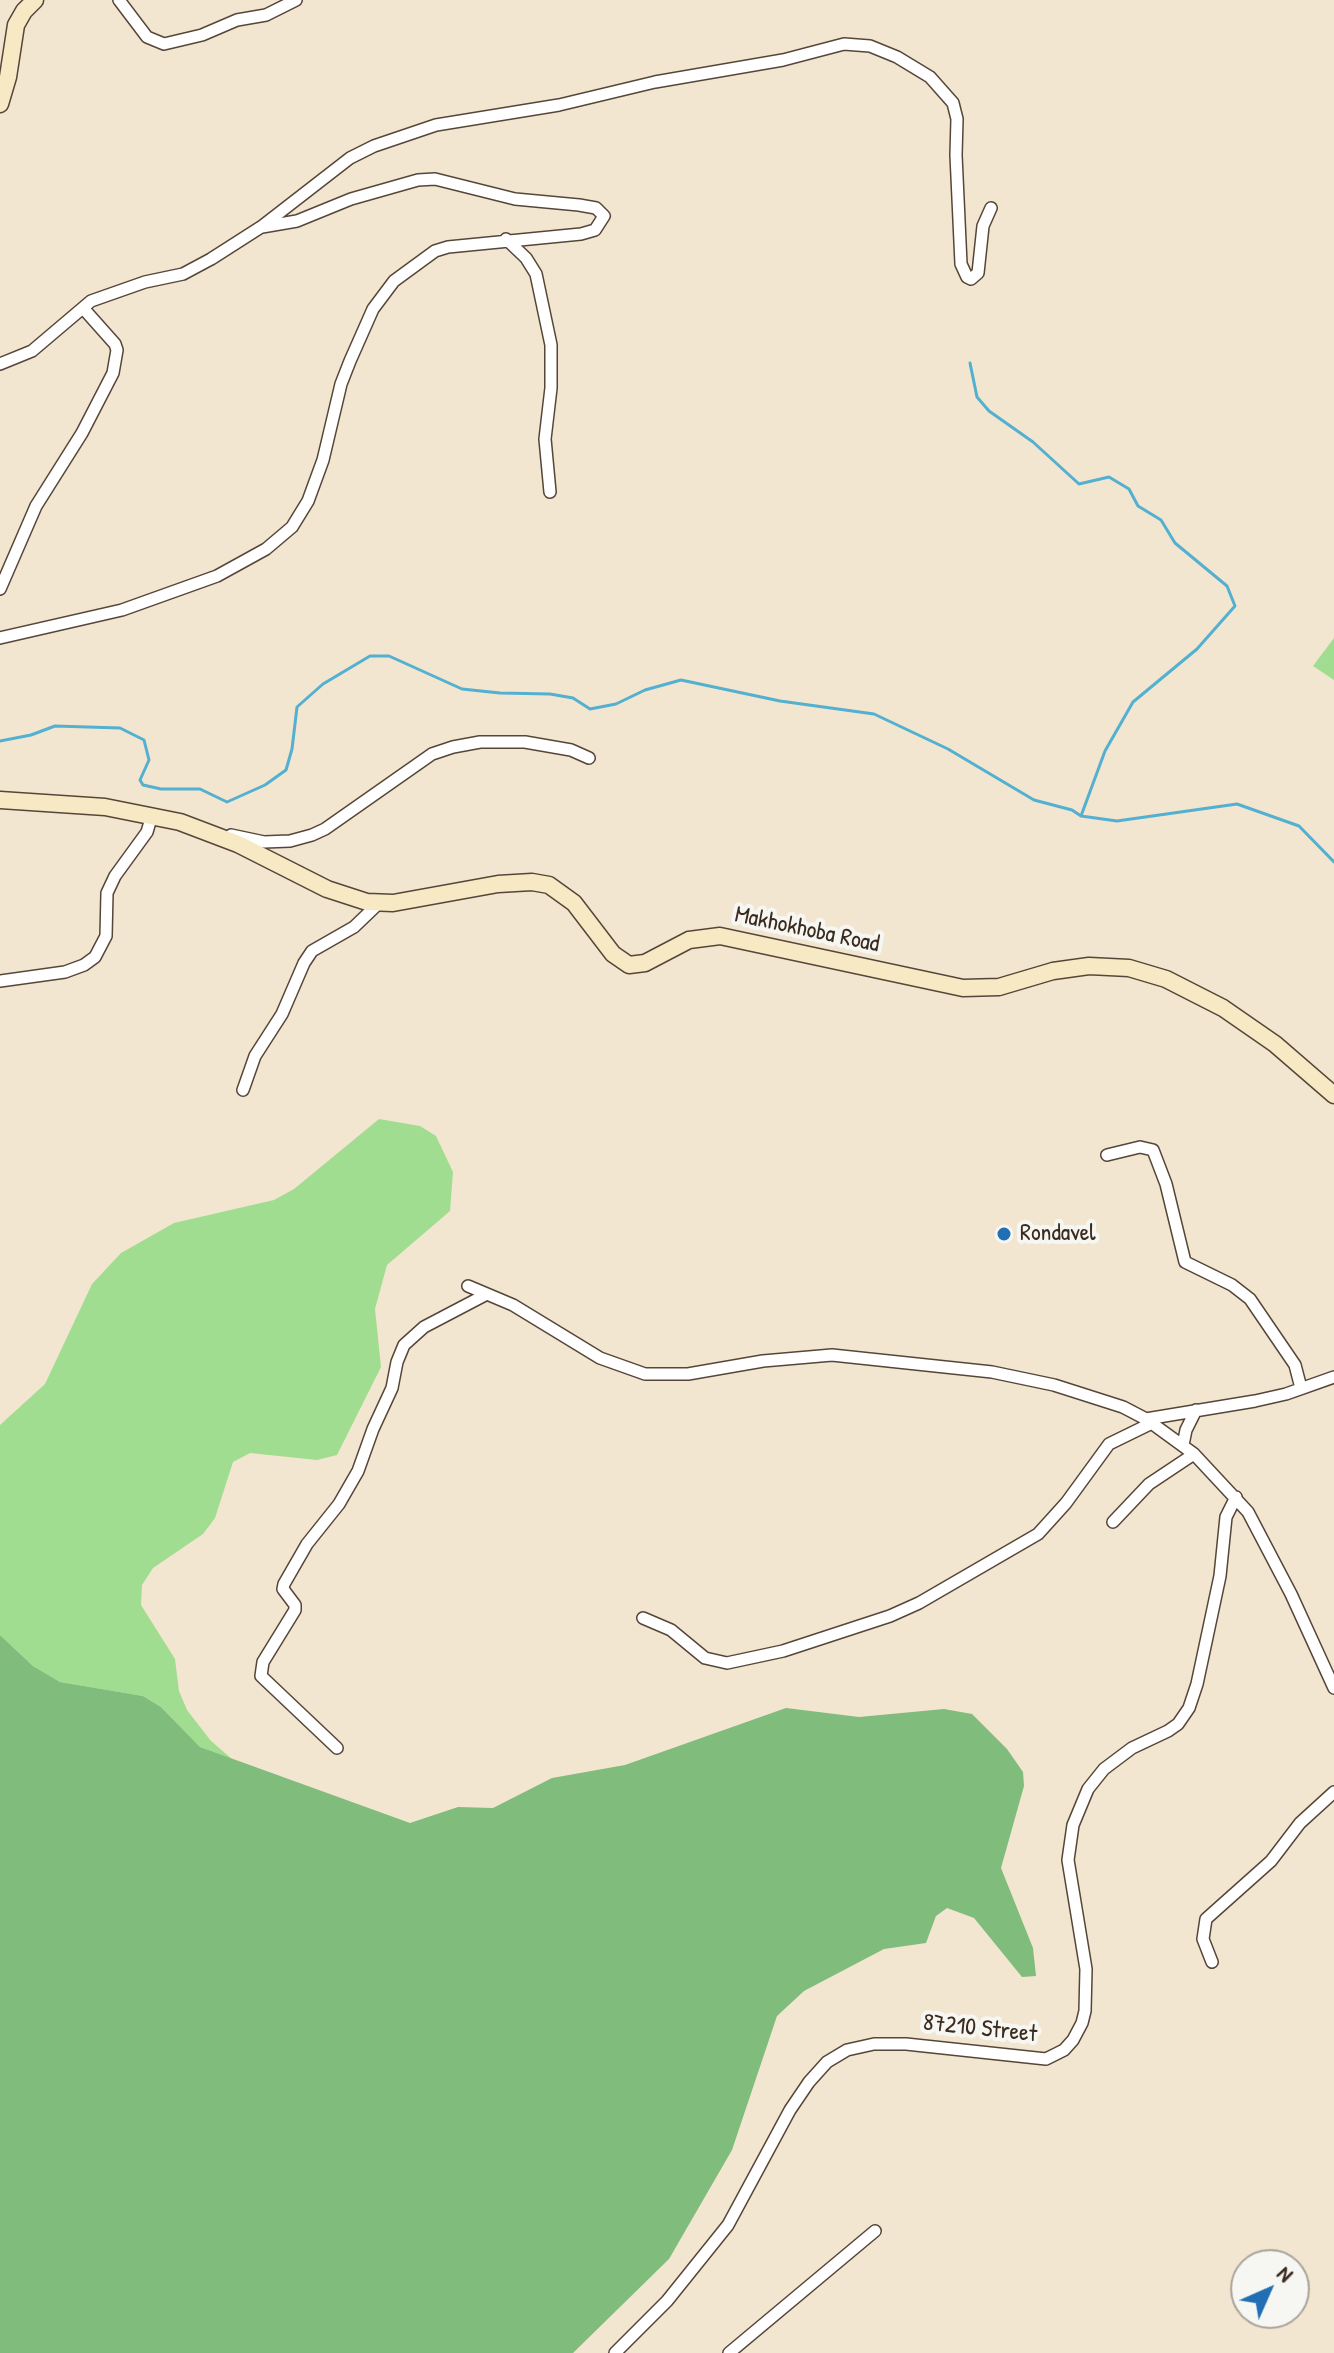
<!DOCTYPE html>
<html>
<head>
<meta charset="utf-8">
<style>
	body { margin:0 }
	#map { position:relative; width:1334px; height:2353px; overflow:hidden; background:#f2e6d0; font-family:"Patrick Hand",sans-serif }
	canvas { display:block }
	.north { position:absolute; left:1230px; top:2249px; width:80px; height:80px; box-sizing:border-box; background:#f6f6f2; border:2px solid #aba49d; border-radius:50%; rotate:45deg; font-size:22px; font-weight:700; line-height:32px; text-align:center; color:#3b2a1e }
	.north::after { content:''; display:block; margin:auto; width:28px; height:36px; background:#1f6fb2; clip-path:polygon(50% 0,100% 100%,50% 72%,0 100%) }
</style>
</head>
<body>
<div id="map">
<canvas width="1334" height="2353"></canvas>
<div class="north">N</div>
</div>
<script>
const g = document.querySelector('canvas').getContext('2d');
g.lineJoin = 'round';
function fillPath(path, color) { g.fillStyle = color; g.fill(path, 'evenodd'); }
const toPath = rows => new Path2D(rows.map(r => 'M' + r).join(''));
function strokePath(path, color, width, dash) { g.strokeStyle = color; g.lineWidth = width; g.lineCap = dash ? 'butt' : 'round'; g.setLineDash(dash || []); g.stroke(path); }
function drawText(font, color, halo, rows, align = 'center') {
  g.font = font + ' "Patrick Hand",sans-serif'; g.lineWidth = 8; g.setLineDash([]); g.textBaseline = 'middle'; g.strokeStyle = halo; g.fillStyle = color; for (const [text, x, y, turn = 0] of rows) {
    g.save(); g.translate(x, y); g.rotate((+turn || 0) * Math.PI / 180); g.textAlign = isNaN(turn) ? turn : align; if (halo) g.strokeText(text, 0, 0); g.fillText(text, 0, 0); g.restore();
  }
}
fillPath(toPath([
	[1334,638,1334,680,1313,666],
	[379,1119,420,1126,436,1136,453,1172,450,1211,387,1265,375,1309,381,1367,337,1455,317,1460,250,1453,233,1462,215,1518,203,1534,153,1568,142,1585,141,1605,175,1659,179,1691,187,1710,211,1741,232,1759,200,1747,161,1707,143,1696,60,1682,33,1666,0,1635,0,1425,45,1384,92,1284,121,1253,174,1223,274,1200,294,1189]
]), '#a1dd91');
fillPath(toPath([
	[0,1635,33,1666,60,1682,143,1696,161,1707,200,1747,410,1823,458,1807,493,1808,552,1778,625,1765,786,1708,859,1717,944,1709,972,1714,1007,1749,1023,1772,1024,1786,1001,1868,1033,1948,1036,1976,1022,1977,974,1918,947,1908,936,1916,926,1943,884,1949,804,1991,777,2016,732,2150,669,2259,573,2353,0,2353]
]), '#80bc7b');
strokePath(toPath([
	[970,363,977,397,989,411,1033,442,1079,484,1109,477,1129,489,1138,506,1161,520,1175,543,1227,586,1235,606,1197,649,1133,702,1105,751,1081,816],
	[0,741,31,735,55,726,120,728,144,740,149,760,140,780,143,785,161,789,200,789,227,802,265,785,286,770,292,749,297,707,323,684,370,656,389,656,462,689,500,693,550,694,573,698,590,709,616,704,645,690,681,680,780,701,874,714,948,749,1034,800,1072,810,1081,816,1117,821,1237,804,1299,826,1334,862]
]), '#53b0d1', 3);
const street = toPath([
	[119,0,147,37,164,44,202,35,237,20,266,15,296,0],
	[506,239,526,258,536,274,551,345,551,388,545,439,550,492],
	[0,364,32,351,91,301,145,282,183,274,211,259,261,227,350,158,374,146,436,125,559,105,655,82,783,60,844,44,870,46,897,57,930,77,953,103,957,119,956,155,961,264,967,277,971,279,978,273,983,226,991,208],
	[0,589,36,506,82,433,113,373,117,350,115,344,83,308],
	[0,638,122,610,217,576,266,549,292,527,308,501,323,460,341,384,350,361,373,309,394,281,435,251,448,247,581,234,595,230,604,216,596,208,579,205,515,199,435,179,418,180,351,199,297,221,262,227],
	[231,835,264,842,290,841,312,835,325,829,432,754,453,747,480,742,525,742,571,750,589,758],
	[0,981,65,972,84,965,95,957,106,936,107,893,115,876,147,832,152,815],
	[243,1090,255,1056,282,1014,304,963,312,951,354,927,378,904],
	[1107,1155,1140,1147,1153,1150,1166,1184,1185,1262,1232,1285,1250,1299,1295,1365,1301,1388],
	[468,1286,513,1305,600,1358,645,1374,688,1374,763,1361,832,1355,992,1372,1054,1385,1123,1407,1146,1419,1194,1454,1248,1512,1291,1594,1334,1688],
	[1146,1419,1255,1401,1286,1394,1334,1377],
	[1183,1445,1186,1430,1196,1410],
	[1113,1522,1149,1484,1194,1454],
	[643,1618,671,1630,705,1658,727,1663,783,1651,890,1616,919,1603,1038,1534,1066,1503,1109,1444,1152,1423],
	[337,1748,261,1676,263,1662,295,1610,295,1605,283,1589,284,1584,307,1544,339,1504,358,1471,373,1429,392,1388,397,1362,404,1345,424,1327,487,1294],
	[1212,1962,1203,1939,1206,1919,1271,1861,1300,1823,1334,1792],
	[615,2353,667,2301,728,2225,790,2110,809,2082,827,2062,847,2050,874,2044,906,2044,1046,2059,1064,2050,1073,2040,1082,2023,1085,2011,1086,1969,1068,1860,1073,1825,1088,1789,1104,1769,1132,1748,1168,1731,1178,1724,1189,1708,1197,1684,1220,1576,1226,1517,1236,1497],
	[729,2353,875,2231]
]);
const secondary = toPath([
	[0,104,8,77,16,25,24,11,35,0],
	[0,800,105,807,180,822,238,844,327,889,367,902,393,903,498,884,532,882,549,885,574,903,613,954,629,965,645,963,689,940,720,936,963,988,999,987,1053,971,1089,966,1129,968,1166,979,1223,1008,1275,1044,1334,1095]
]);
strokePath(street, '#564639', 14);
strokePath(secondary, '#564639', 19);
strokePath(street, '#fff', 11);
strokePath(secondary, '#f7e9c3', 16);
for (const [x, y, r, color] of [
	[1004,1234,8,"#1f6fb2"]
]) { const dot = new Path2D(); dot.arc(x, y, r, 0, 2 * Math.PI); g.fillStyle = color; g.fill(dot); strokePath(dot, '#f6f6f2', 3); }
drawText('24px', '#3b2a1e', '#f6f6f2', [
	["Makhokhoba Road",807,930,12],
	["87210 Street",980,2029,6]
]);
drawText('24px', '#3b2a1e', '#f6f6f2', [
	["Rondavel",1020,1234]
], 'left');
</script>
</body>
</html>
